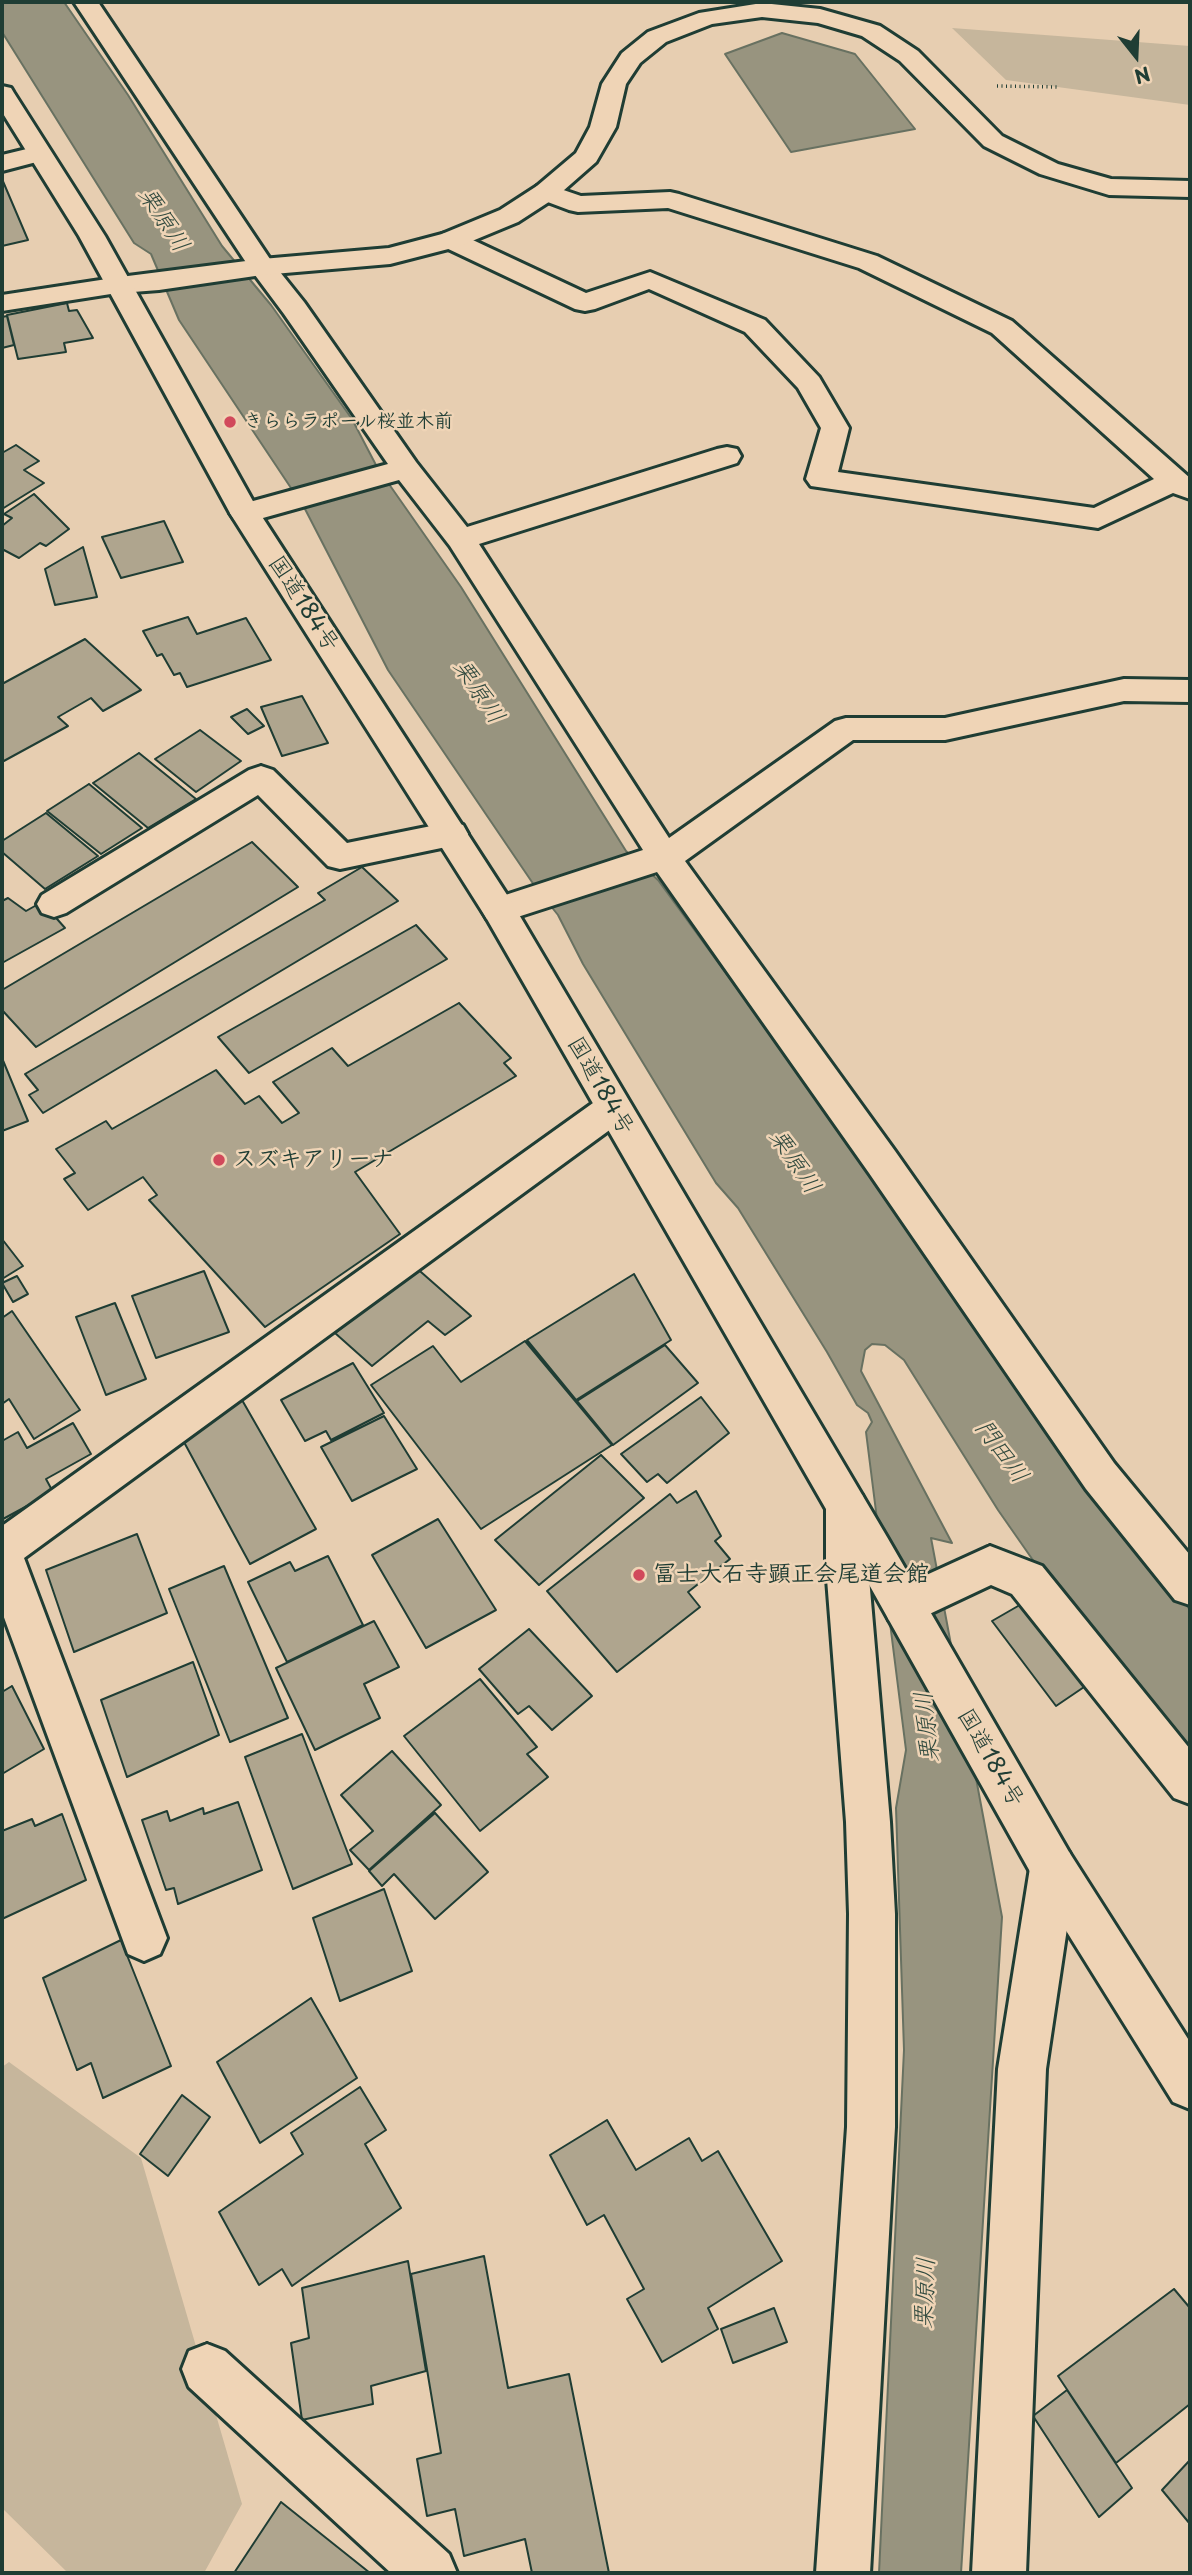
<!DOCTYPE html>
<html>
<head>
<meta charset="utf-8">
<style>
	body { margin:0 }
	#map { position:relative; width:1192px; height:2575px; overflow:hidden; background:#e7ceb1; font-family:"Playpen Sans",sans-serif }
	canvas { display:block }
	.frame { position:absolute; inset:0; border:4px solid #1f3d34; pointer-events:none }
	.north { position:absolute; left:1101px; top:21px; width:70px; height:70px; -webkit-text-stroke:5px #efd4b6; paint-order:stroke; rotate:162deg; font-size:19px; font-weight:700; line-height:28px; text-align:center; color:#1f3d34 }
	.north::after { content:''; display:block; margin:auto; width:24px; height:32px; background:#1f3d34; clip-path:polygon(50% 0,100% 100%,50% 72%,0 100%) }
</style>
</head>
<body>
<div id="map">
<canvas width="1192" height="2575"></canvas>
<div class="frame"></div>
<div class="north">N</div>
</div>
<script>
const g = document.querySelector('canvas').getContext('2d');
g.lineJoin = 'round';
function fillPath(path, color) { g.fillStyle = color; g.fill(path, 'evenodd'); }
const toPath = rows => new Path2D(rows.map(r => 'M' + r).join(''));
function strokePath(path, color, width, dash) { g.strokeStyle = color; g.lineWidth = width; g.lineCap = dash ? 'butt' : 'round'; g.setLineDash(dash || []); g.stroke(path); }
function drawText(font, color, halo, rows, align = 'center') {
  g.font = font + ' "Playpen Sans","Klee One",sans-serif'; g.lineWidth = 5; g.setLineDash([]); g.textBaseline = 'middle'; g.strokeStyle = halo; g.fillStyle = color; for (const [text, x, y, turn = 0] of rows) {
    g.save(); g.translate(x, y); g.rotate((+turn || 0) * Math.PI / 180); g.textAlign = isNaN(turn) ? turn : align; if (halo) g.strokeText(text, 0, 0); g.fillText(text, 0, 0); g.restore();
  }
}
fillPath(toPath([
	[952,28,1190,46,1190,105,1006,80],
	[9,2062,141,2158,242,2504,204,2573,68,2573,2,2508,2,2067]
]), '#c6b69c');
const water = toPath([
	[2,2,64,2,128,95,222,246,271,305,352,419,377,467,461,587,626,851,658,880,1190,1610,1190,1757,1051,1586,998,1510,904,1360,885,1345,872,1344,865,1350,861,1371,952,1543,931,1538,1002,1917,961,2573,879,2573,904,2050,896,1808,906,1750,866,1432,872,1422,868,1413,857,1405,827,1352,738,1208,716,1183,583,964,558,915,534,885,388,670,305,509,179,320,151,254,134,243,2,32,2,2],
	[782,33,855,54,915,129,791,152,725,54,782,33]
]);
fillPath(water, '#98947f');
strokePath(water, '#687161', 2);
const building = toPath([
	[2,179,28,240,2,246,2,179],
	[67,303,69,311,77,310,93,338,64,343,66,352,18,359,7,315,67,303],
	[7,316,14,345,2,348,2,317,7,316],
	[16,445,39,461,24,470,44,483,2,509,2,453,16,445],
	[34,494,69,529,46,546,40,543,19,558,2,549,2,526,12,518,4,514,34,494],
	[164,521,183,562,121,578,102,537,164,521],
	[83,547,97,597,55,605,45,569,83,547],
	[188,617,197,634,246,618,271,660,187,687,180,673,174,675,162,654,157,656,143,631,188,617],
	[85,639,141,690,103,711,91,698,58,717,68,726,2,762,2,684,85,639],
	[302,696,328,743,282,756,261,707,302,696],
	[247,709,264,726,248,734,231,717,247,709],
	[200,730,241,761,196,792,155,759,200,730],
	[139,753,196,799,148,828,93,783,139,753],
	[89,784,142,828,101,854,47,811,89,784],
	[46,813,98,856,45,889,2,852,2,841,46,813],
	[252,842,298,887,36,1047,2,1010,2,990,252,842],
	[362,867,398,901,43,1113,29,1095,38,1090,25,1074,325,900,318,893,362,867],
	[8,898,26,911,42,902,65,928,2,963,2,901,8,898],
	[416,925,447,959,249,1073,218,1037,416,925],
	[459,1003,511,1058,504,1063,516,1076,355,1172,400,1234,265,1327,149,1200,157,1195,143,1177,88,1210,64,1179,75,1173,56,1149,106,1121,112,1129,216,1070,245,1104,259,1096,282,1123,299,1113,273,1082,332,1048,348,1066,459,1003],
	[2,1058,28,1121,2,1131,2,1058],
	[2,1239,23,1266,2,1279,2,1239],
	[413,1265,471,1316,445,1335,428,1321,372,1366,335,1333,379,1298,413,1265],
	[204,1271,229,1332,156,1358,132,1296,204,1271],
	[634,1274,671,1340,576,1400,527,1340,634,1274],
	[17,1276,28,1294,13,1302,2,1283,17,1276],
	[115,1303,146,1379,106,1395,76,1317,115,1303],
	[12,1311,80,1410,34,1439,9,1399,2,1404,2,1318,12,1311],
	[525,1341,612,1445,481,1529,371,1385,433,1346,461,1382,525,1341],
	[665,1345,698,1383,613,1445,577,1401,665,1345],
	[353,1363,384,1413,331,1440,326,1431,305,1441,281,1400,353,1363],
	[701,1397,729,1433,667,1483,658,1474,647,1482,621,1454,701,1397],
	[242,1400,316,1529,250,1564,178,1431,242,1400],
	[384,1416,417,1469,352,1501,321,1447,384,1416],
	[73,1423,91,1454,46,1479,53,1492,3,1519,2,1441,18,1432,27,1448,73,1423],
	[601,1455,644,1498,539,1585,495,1540,601,1455],
	[696,1491,721,1536,715,1541,730,1559,688,1592,700,1607,617,1672,547,1591,670,1494,677,1503,696,1491],
	[438,1519,496,1610,426,1648,372,1555,438,1519],
	[137,1534,167,1613,74,1652,46,1570,137,1534],
	[328,1556,363,1625,287,1662,248,1582,290,1562,295,1571,328,1556],
	[224,1566,288,1718,230,1742,169,1589,224,1566],
	[1025,1602,1087,1685,1056,1706,992,1621,1025,1602],
	[374,1621,399,1667,364,1684,380,1718,315,1750,276,1668,374,1621],
	[529,1629,592,1696,552,1730,529,1706,518,1714,479,1669,529,1629],
	[193,1662,219,1735,127,1777,101,1700,193,1662],
	[480,1679,537,1747,527,1754,548,1777,480,1831,404,1736,480,1679],
	[12,1686,44,1749,2,1774,2,1692,12,1686],
	[302,1734,352,1864,293,1889,245,1757,302,1734],
	[392,1751,441,1805,369,1870,350,1850,373,1831,341,1795,392,1751],
	[238,1802,262,1870,178,1904,174,1888,166,1890,142,1820,167,1811,170,1821,203,1808,204,1814,238,1802],
	[435,1813,488,1872,435,1919,394,1874,382,1886,369,1871,435,1813],
	[62,1814,86,1880,2,1919,2,1831,32,1819,35,1826,62,1814],
	[384,1889,412,1971,340,2001,313,1918,384,1889],
	[121,1940,171,2066,103,2098,91,2063,77,2070,43,1978,121,1940],
	[311,1998,357,2078,260,2143,217,2062,311,1998],
	[360,2087,386,2130,365,2144,401,2208,292,2286,282,2269,259,2285,219,2212,303,2154,291,2133,360,2087],
	[182,2095,210,2117,168,2176,140,2154,182,2095],
	[607,2120,636,2170,689,2138,702,2161,718,2151,782,2261,708,2308,718,2329,662,2362,627,2299,644,2289,604,2215,587,2225,550,2155,607,2120],
	[484,2256,508,2388,569,2374,609,2573,532,2573,525,2539,464,2556,455,2509,427,2516,417,2459,441,2453,411,2274,484,2256],
	[408,2261,426,2371,371,2386,373,2404,302,2420,291,2343,309,2338,302,2288,408,2261],
	[1174,2289,1190,2308,1190,2404,1116,2463,1058,2376,1174,2289],
	[774,2308,787,2342,733,2363,721,2329,774,2308],
	[1067,2390,1132,2488,1099,2517,1033,2416,1067,2390],
	[1190,2460,1190,2524,1162,2490,1190,2460],
	[281,2502,370,2573,234,2573,281,2502]
]);
fillPath(building, '#afa58e');
strokePath(building, '#1f3d34', 2);
const minor = toPath([
	[74,2,98,2,272,262,304,302,416,462,467,527,717,449,727,447,737,449,741,456,737,463,479,544,669,838,835,721,846,718,945,718,1124,679,1190,680,1190,702,1124,701,945,740,853,740,685,861,895,1151,1114,1463,1190,1555,1190,1605,1175,1600,1086,1489,869,1173,657,872,499,923,487,919,482,910,487,901,643,850,450,546,399,480,245,523,235,520,230,513,235,506,388,464,284,314,249,267,74,2],
	[39,146,48,149,52,154,48,159,2,171,2,155,39,146],
	[546,184,581,196,670,192,679,194,877,256,1012,321,1190,478,1190,499,1173,493,1098,528,811,486,806,479,821,428,798,388,745,332,649,289,595,309,585,311,575,309,442,246,438,240,442,234,451,232,460,234,586,293,650,272,765,320,819,377,849,428,838,472,1094,508,1154,479,992,333,859,268,668,208,578,212,569,210,537,198,533,192,537,186,546,184],
	[120,277,130,279,134,285,130,291,2,311,2,295,120,277],
	[261,766,273,770,347,843,451,822,463,825,468,834,463,843,451,846,340,869,328,866,258,795,66,913,54,917,42,913,37,904,42,895,249,770,261,766],
	[613,1093,626,1098,631,1108,626,1118,24,1558,167,1938,160,1954,144,1961,128,1954,2,1612,2,1526,600,1098,613,1093],
	[847,1489,862,1495,868,1508,868,1566,890,1822,895,1914,895,2127,870,2573,816,2573,847,2127,849,1914,846,1822,826,1566,826,1508,832,1495,847,1489],
	[990,1546,1042,1566,1190,1749,1190,1804,1174,1798,1012,1594,991,1585,904,1626,889,1620,883,1606,889,1592,990,1546],
	[1053,1846,1069,1852,1076,1868,1046,2069,1026,2573,972,2573,998,2069,1030,1868,1037,1852,1053,1846],
	[207,2344,225,2351,449,2554,457,2573,391,2573,189,2387,182,2369,189,2351,207,2344]
]);
const tertiary = toPath([
	[762,3,820,9,880,26,918,51,1002,136,1058,164,1111,179,1190,181,1190,197,1109,195,1040,174,984,146,900,61,862,36,818,23,762,17,712,24,666,42,640,63,626,84,616,127,596,162,555,198,518,222,460,246,390,264,262,275,159,290,120,293,110,291,106,285,110,279,120,277,262,259,389,248,442,234,500,210,537,186,576,153,590,127,602,84,622,53,648,32,699,13,762,3]
]);
const trunk = toPath([
	[2,86,11,88,14,93,105,236,259,512,511,901,887,1537,1069,1852,1190,2042,1190,2109,1173,2102,1037,1884,857,1563,487,919,230,513,79,236,2,112,2,86]
]);
strokePath(minor, '#1f3d34', 6);
strokePath(tertiary, '#1f3d34', 6);
strokePath(trunk, '#1f3d34', 6);
strokePath(toPath([
	[997,86,1057,87]
]), '#1f3d34', 3.5, [1, 3.5]);
fillPath(minor, '#efd4b6');
fillPath(tertiary, '#efd4b6');
fillPath(trunk, '#efd4b6');
for (const [x, y, r, color] of [
	[230,422,7,"#d1495b"],
	[219,1160,7,"#d1495b"],
	[639,1575,7,"#d1495b"]
]) { const dot = new Path2D(); dot.arc(x, y, r, 0, 2 * Math.PI); g.fillStyle = color; g.fill(dot); strokePath(dot, '#efd4b6', 2.5); }
drawText('bold 19px', '#1f3d34', '#efd4b6', [
	["きららラポール桜並木前",244,422]
], 'left');
drawText('23px', '#1f3d34', '#efd4b6', [
	["国道184号",303,604,57],
	["国道184号",600,1086,60],
	["国道184号",990,1758,60]
]);
drawText('bold 23px', '#1f3d34', '#efd4b6', [
	["スズキアリーナ",233,1160],
	["冨士大石寺顕正会尾道会館",653,1575]
], 'left');
drawText('italic 24px', '#314a3f', '#efd4b6', [
	["栗原川",163,220,57],
	["栗原川",478,692,56],
	["栗原川",794,1162,56],
	["門田川",1001,1452,54],
	["栗原川",928,1727,-96],
	["栗原川",926,2293,-88]
]);
</script>
</body>
</html>
